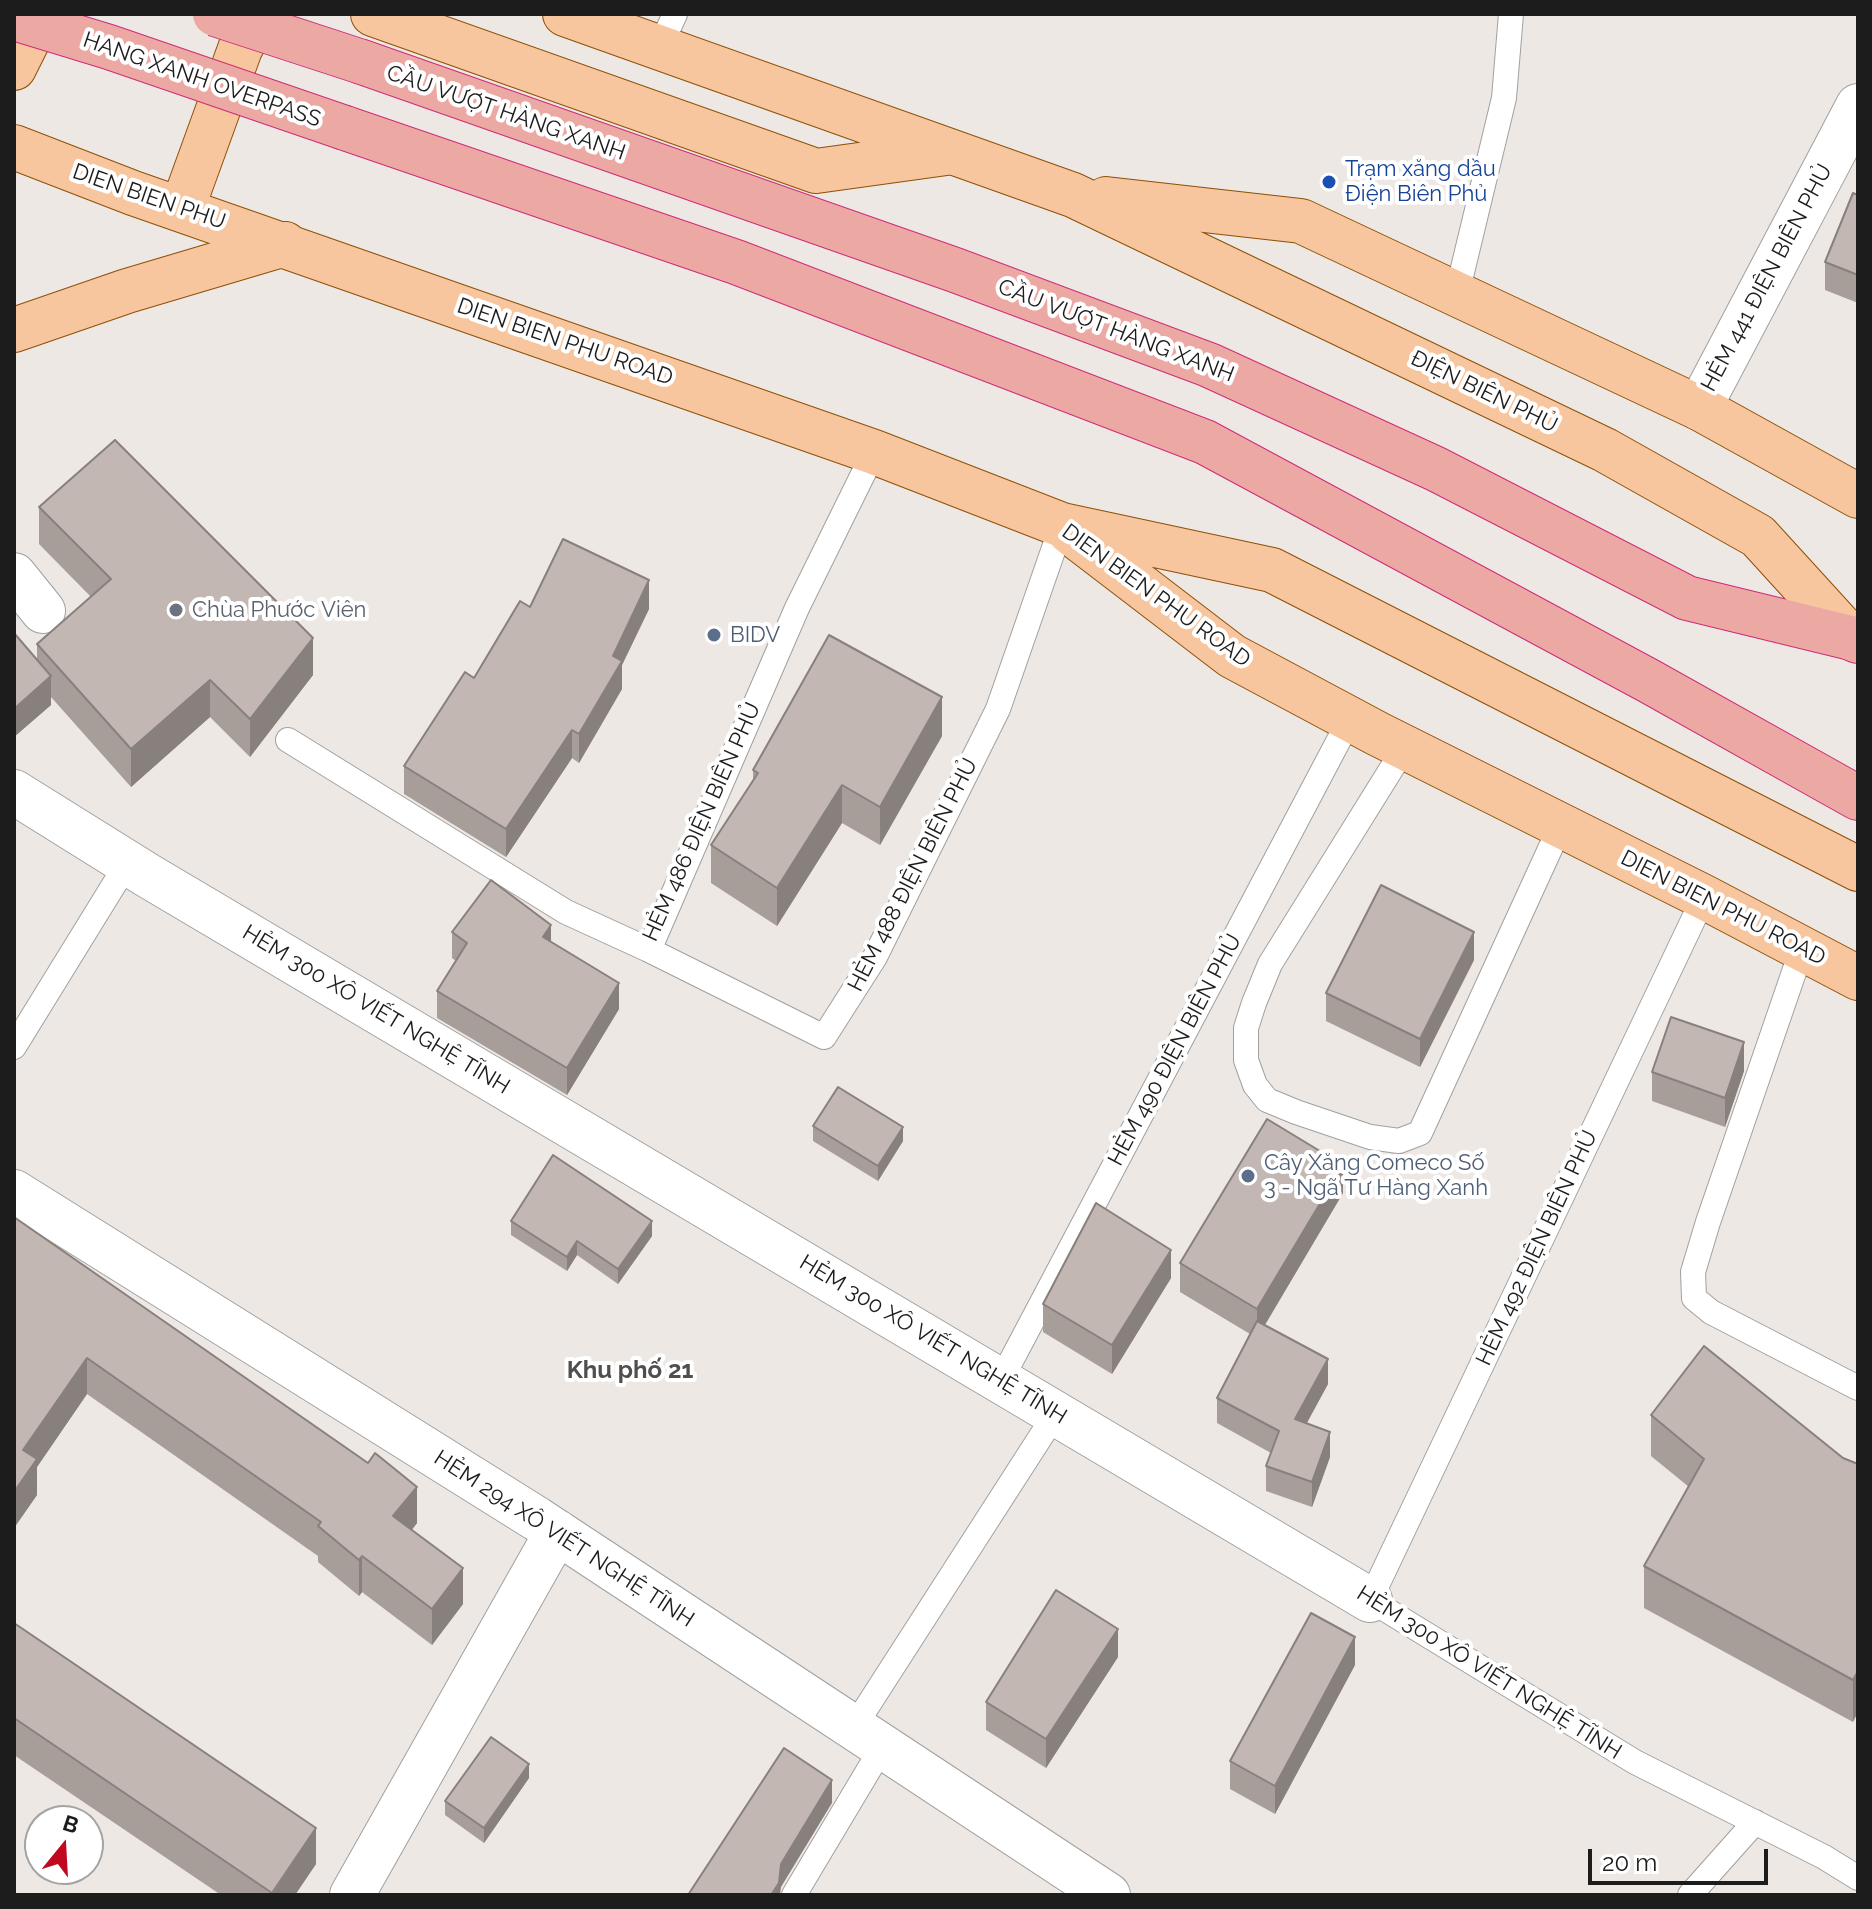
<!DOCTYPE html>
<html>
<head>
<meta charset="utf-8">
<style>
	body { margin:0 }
	#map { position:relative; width:1872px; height:1909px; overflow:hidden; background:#ede8e3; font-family:Raleway,sans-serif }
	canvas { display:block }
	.frame { position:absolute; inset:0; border:16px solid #1c1c1c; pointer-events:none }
	.north { position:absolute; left:24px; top:1805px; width:80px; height:80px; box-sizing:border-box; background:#fff; border:2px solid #a4a4a4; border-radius:50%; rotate:18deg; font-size:22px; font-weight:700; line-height:32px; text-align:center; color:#1c1c1c }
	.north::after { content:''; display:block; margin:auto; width:28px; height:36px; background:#c00920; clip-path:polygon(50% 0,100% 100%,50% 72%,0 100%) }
	.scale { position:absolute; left:1588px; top:1849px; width:180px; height:36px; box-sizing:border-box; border:4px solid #1c1c1c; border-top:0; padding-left:10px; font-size:24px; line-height:28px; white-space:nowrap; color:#1c1c1c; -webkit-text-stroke:6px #fff; paint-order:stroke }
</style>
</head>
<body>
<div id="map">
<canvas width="1872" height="1909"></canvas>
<div class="frame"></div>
<div class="north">B</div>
<div class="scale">20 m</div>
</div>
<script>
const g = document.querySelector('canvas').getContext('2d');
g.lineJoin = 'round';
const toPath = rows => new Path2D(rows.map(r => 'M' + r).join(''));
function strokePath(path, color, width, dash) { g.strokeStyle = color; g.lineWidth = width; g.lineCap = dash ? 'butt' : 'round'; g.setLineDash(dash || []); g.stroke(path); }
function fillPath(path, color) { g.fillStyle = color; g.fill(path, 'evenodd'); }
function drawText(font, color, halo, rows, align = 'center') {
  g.font = font + ' Raleway,sans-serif'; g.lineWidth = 8; g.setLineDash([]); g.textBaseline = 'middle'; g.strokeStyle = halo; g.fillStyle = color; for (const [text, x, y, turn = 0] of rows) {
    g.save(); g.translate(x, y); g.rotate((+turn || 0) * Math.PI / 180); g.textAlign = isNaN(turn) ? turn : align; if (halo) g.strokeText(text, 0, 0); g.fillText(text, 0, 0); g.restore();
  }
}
const service = toPath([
	[660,47,675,14],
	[1457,293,1504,98,1511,14],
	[288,740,566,912,649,950,797,608,874,452],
	[1405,747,1270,964,1254,1003,1246,1028,1246,1060,1255,1085,1267,1100,1296,1112,1370,1137,1399,1141,1420,1133,1561,825],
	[1704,897,1370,1600,1635,1762,1824,1857,1858,1878],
	[1802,949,1708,1222,1693,1272,1694,1298,1711,1312,1858,1388],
	[649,950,824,1037,875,957,998,709,1062,525],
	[14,1047,128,862],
	[1001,1380,1350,719],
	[854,1727,1056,1413],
	[794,1895,883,1746],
	[1690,1895,1755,1822]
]);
const minor = toPath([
	[1699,408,1858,106],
	[14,575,43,611],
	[14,792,147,875,1370,1600],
	[14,1192,537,1519,1108,1895],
	[352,1895,557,1532]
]);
const primary = toPath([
	[373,14,816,171,946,153],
	[565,14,1073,195,1605,450,1758,536,1851,638],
	[14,68,41,14],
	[14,147,133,193,874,452,1062,525,1272,570,1858,869],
	[1106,199,1301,221,1699,408,1858,496],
	[182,209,240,49,258,14],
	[14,330,127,291,285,244],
	[1070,532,1232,656,1378,734,1704,897,1858,978]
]);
const trunk = toPath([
	[362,62,955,270,1209,365,1436,469,1687,598,1851,638,1858,641],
	[345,128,736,262,1205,442,1649,681,1858,798]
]);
strokePath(service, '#a0a0a0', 26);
strokePath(minor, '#a0a0a0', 46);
strokePath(primary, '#8e5007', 46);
strokePath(trunk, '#cf2b79', 46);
strokePath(service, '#fff', 24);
strokePath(minor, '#fff', 44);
strokePath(primary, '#f7c59e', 44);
strokePath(trunk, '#eca9a3', 44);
const trunkBridge = toPath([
	[215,14,362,62],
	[14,18,109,47,345,128]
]);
strokePath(trunkBridge, '#cf2b79', 46, []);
strokePath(trunkBridge, '#eca9a3', 44);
fillPath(toPath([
	[1858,195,1858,303,1825,290,1825,262],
	[39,507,313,675,250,757,210,717,131,787,51,697,51,705,14,737,14,633,37,660,37,644,91,597,39,544],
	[530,607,649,609,622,665,622,689,579,763,572,758,506,857,404,794,404,766],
	[942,736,880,845,842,823,777,926,711,883,711,845,753,780,753,770],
	[452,932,551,942,619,1009,567,1095,437,1018,437,991,456,961,452,958],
	[1474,960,1420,1067,1326,1021,1326,993],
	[1744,1071,1725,1127,1652,1101,1652,1072],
	[813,1126,903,1141,878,1181,813,1141],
	[1343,1193,1265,1325,1328,1384,1307,1423,1330,1457,1312,1507,1266,1491,1266,1466,1271,1453,1217,1423,1217,1398,1250,1334,1180,1292,1180,1263],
	[14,1217,417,1523,412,1530,463,1604,432,1645,362,1592,359,1596,318,1562,318,1556,87,1394,37,1467,37,1495,14,1528],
	[511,1221,652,1236,618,1284,577,1255,567,1271,511,1235],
	[1171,1278,1112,1374,1043,1332,1043,1304],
	[1651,1415,1843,1458,1858,1464,1853,1722,1644,1608,1644,1566,1689,1487,1651,1456],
	[14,1623,316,1864,295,1895,221,1895,14,1755],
	[1118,1657,1046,1768,986,1730,986,1702],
	[1355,1665,1275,1814,1230,1789,1230,1761],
	[529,1778,484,1843,445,1815,445,1801]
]), '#a79d99');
fillPath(toPath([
	[649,580,649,609,622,665,622,689,579,763,579,734,613,656],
	[313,638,313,675,250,757,250,719],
	[51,676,51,705,14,737,14,709],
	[210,680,210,717,131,787,131,749],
	[942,697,942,736,880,845,880,807],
	[572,730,572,758,506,857,506,829],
	[842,785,842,823,777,926,777,888],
	[551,925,551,952,543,937],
	[1474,932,1474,960,1420,1067,1420,1039],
	[619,983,619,1009,567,1095,567,1068],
	[1744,1042,1744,1071,1725,1127,1725,1098],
	[903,1127,903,1141,878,1181,878,1166],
	[1343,1165,1343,1193,1257,1338,1257,1309],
	[652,1221,652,1236,618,1284,618,1269],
	[577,1241,577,1255,567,1271,567,1257],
	[1171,1250,1171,1278,1112,1374,1112,1345],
	[87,1358,87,1394,37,1467,37,1495,14,1528,14,1492,23,1450],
	[1328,1359,1328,1384,1295,1444,1295,1419],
	[1330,1432,1330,1457,1312,1507,1312,1482],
	[417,1487,417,1523,393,1552,393,1516],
	[362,1556,362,1592,359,1596,359,1560],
	[463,1568,463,1604,432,1645,432,1609],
	[1118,1629,1118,1657,1046,1768,1046,1739],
	[1355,1637,1355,1665,1275,1814,1275,1786],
	[1858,1671,1858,1712,1853,1722,1853,1680],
	[529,1764,529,1778,484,1843,484,1828],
	[832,1780,832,1803,781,1887,780,1895,771,1895,781,1864],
	[316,1828,316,1864,295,1895,272,1895]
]), '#88807d');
const building = toPath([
	[1853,193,1858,195,1858,275,1825,262,1853,193],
	[115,440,313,638,250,719,210,680,131,749,37,644,111,579,39,507,115,440],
	[563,539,649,580,613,656,622,661,579,734,572,730,506,829,404,766,465,672,474,678,520,601,530,607,563,539],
	[14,633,51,676,14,709,14,633],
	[829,635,942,697,880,807,842,785,777,888,711,845,758,773,753,770,829,635],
	[491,880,551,925,543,937,619,983,567,1068,437,991,467,943,452,932,491,880],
	[1381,885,1474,932,1420,1039,1326,993,1381,885],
	[1671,1017,1744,1042,1725,1098,1652,1072,1671,1017],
	[838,1087,903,1127,878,1166,813,1126,838,1087],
	[1267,1119,1343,1165,1257,1309,1180,1263,1267,1119],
	[553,1155,652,1221,618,1269,577,1241,567,1257,511,1221,553,1155],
	[1096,1203,1171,1250,1112,1345,1043,1304,1096,1203],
	[14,1217,368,1463,375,1453,417,1487,393,1516,463,1568,432,1609,362,1556,359,1560,318,1526,321,1522,87,1358,23,1450,37,1459,14,1492,14,1217],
	[1257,1321,1328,1359,1295,1419,1330,1432,1312,1482,1266,1466,1279,1431,1217,1398,1257,1321],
	[1704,1346,1843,1458,1858,1464,1858,1671,1853,1680,1644,1566,1704,1459,1651,1415,1704,1346],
	[1056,1590,1118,1629,1046,1739,986,1702,1056,1590],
	[1311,1613,1355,1637,1275,1786,1230,1761,1311,1613],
	[14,1623,316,1828,272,1893,14,1718,14,1623],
	[491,1737,529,1764,484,1828,445,1801,491,1737],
	[784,1748,832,1780,781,1864,779,1883,771,1895,688,1895,784,1748]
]);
fillPath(building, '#c2b7b2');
strokePath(building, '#88807d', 2);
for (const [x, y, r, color] of [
	[1329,182,8,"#1a4fb4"],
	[176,610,8,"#6b7280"],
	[714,635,8,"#5c6f8a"],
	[1248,1176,8,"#5c6f8a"]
]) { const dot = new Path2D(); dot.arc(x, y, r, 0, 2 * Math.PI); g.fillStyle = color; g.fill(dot); strokePath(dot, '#fff', 3); }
drawText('22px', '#1c1c1c', '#fff', [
	["HANG XANH OVERPASS",202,80,19],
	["CẦU VƯỢT HÀNG XANH",506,113,19],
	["DIEN BIEN PHU",149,197,19],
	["HẺM 441 ĐIỆN BIÊN PHỦ",1767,278,-62],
	["CẦU VƯỢT HÀNG XANH",1116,331,21],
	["DIEN BIEN PHU ROAD",565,342,19],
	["ĐIỆN BIÊN PHỦ",1484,392,26],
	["DIEN BIEN PHU ROAD",1156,596,36],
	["HẺM 486 ĐIỆN BIÊN PHỦ",702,822,-66],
	["HẺM 488 ĐIỆN BIÊN PHỦ",913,875,-63],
	["DIEN BIEN PHU ROAD",1723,908,27],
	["HẺM 300 XÔ VIẾT NGHỆ TĨNH",376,1010,31],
	["HẺM 490 ĐIỆN BIÊN PHỦ",1175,1050,-62],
	["HẺM 492 ĐIỆN BIÊN PHỦ",1537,1248,-65],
	["HẺM 300 XÔ VIẾT NGHỆ TĨNH",933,1340,31],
	["HẺM 294 XÔ VIẾT NGHỆ TĨNH",564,1539,33],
	["HẺM 300 XÔ VIẾT NGHỆ TĨNH",1489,1673,32]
]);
drawText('22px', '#164399', '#fff', [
	["Trạm xăng dầu",1345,169],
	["Điện Biên Phủ",1345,194]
], 'left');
drawText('22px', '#5b616d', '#fff', [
	["Chùa Phước Viên",192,610]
], 'left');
drawText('22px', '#4e5e75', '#fff', [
	["BIDV",730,635],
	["Cây Xăng Comeco Số",1264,1163],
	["3 - Ngã Tư Hàng Xanh",1264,1188]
], 'left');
drawText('bold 24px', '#4f4f4f', '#fff', [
	["Khu phố 21",630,1371]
]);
</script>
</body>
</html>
